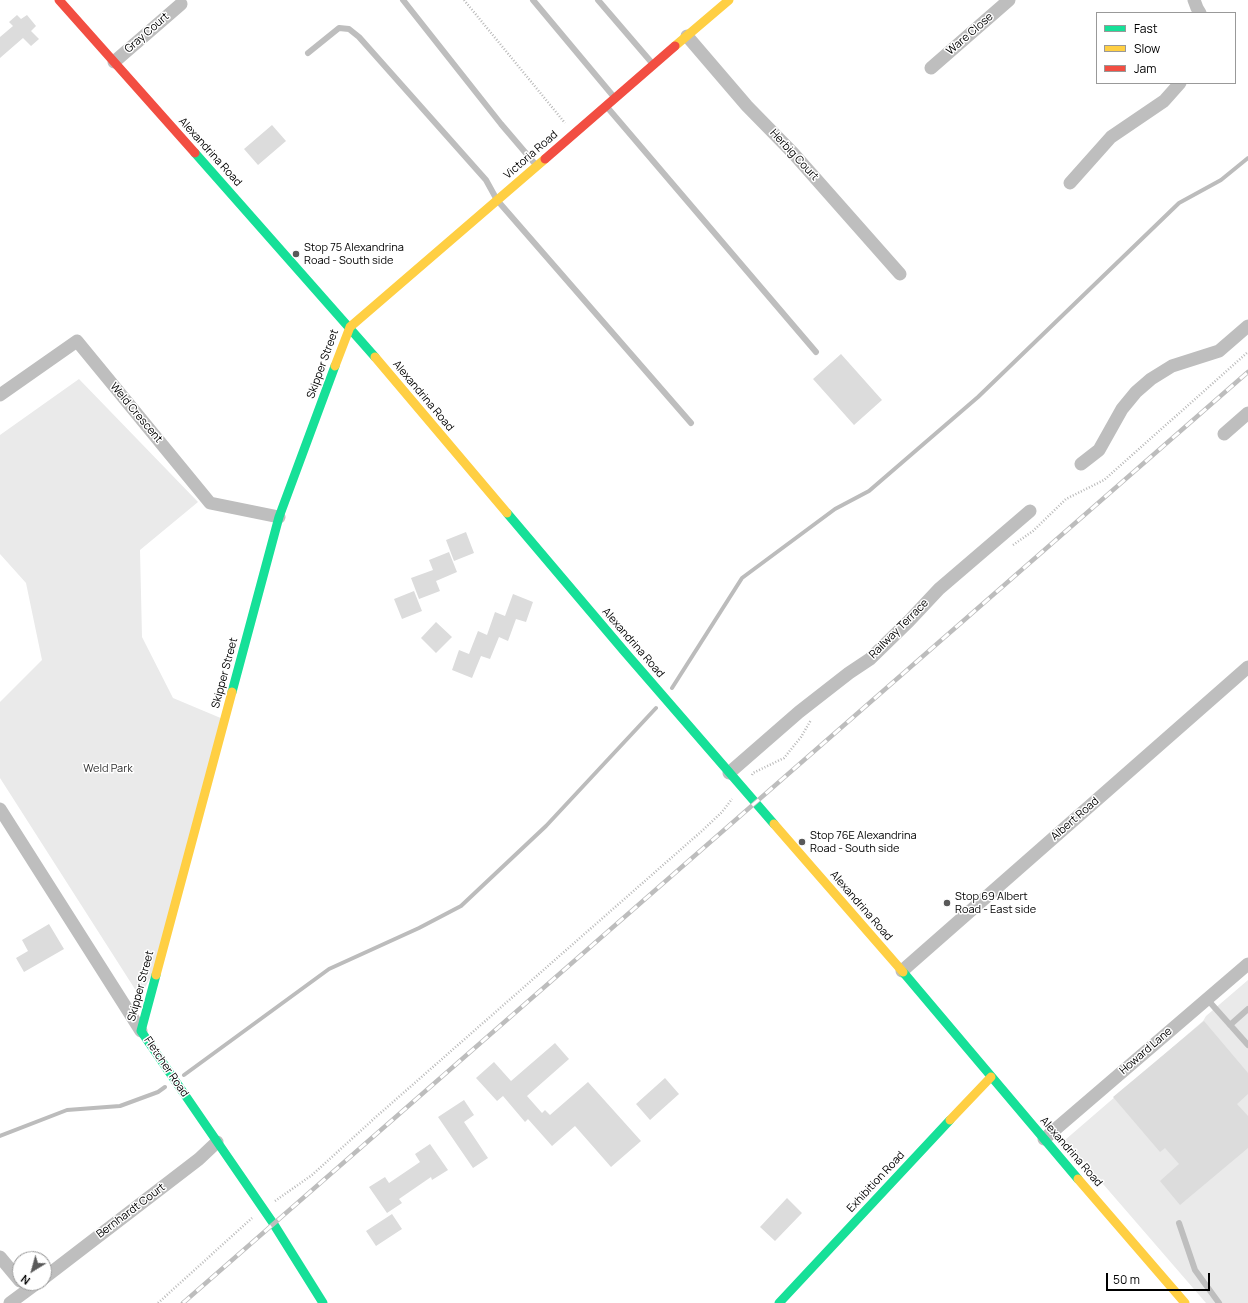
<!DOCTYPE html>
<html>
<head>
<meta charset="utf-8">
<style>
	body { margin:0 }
	#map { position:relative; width:1248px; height:1303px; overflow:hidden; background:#fff; font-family:Manrope,sans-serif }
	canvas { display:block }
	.legend { position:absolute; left:1096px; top:12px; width:140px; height:72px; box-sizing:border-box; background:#fff; border:1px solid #999; margin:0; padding:5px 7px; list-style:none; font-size:12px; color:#000 }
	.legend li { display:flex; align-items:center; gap:8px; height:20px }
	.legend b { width:20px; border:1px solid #999 }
	.north { position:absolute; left:12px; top:1251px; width:40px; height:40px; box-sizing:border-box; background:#fff; border:1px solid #999; border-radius:50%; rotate:217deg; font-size:11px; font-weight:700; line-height:16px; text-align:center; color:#000 }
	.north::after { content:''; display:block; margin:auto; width:14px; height:18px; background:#595959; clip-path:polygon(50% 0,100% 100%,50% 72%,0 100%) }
	.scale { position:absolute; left:1106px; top:1273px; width:104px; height:18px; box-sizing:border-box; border:2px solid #000; border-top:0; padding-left:5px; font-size:12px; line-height:14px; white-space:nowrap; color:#000; -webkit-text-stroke:3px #fff; paint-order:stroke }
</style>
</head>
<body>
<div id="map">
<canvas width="1248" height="1303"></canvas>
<ul class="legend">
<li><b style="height:5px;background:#16e098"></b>Fast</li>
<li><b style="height:5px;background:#ffcf43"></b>Slow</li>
<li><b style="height:5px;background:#f24e42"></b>Jam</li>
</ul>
<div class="north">N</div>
<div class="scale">50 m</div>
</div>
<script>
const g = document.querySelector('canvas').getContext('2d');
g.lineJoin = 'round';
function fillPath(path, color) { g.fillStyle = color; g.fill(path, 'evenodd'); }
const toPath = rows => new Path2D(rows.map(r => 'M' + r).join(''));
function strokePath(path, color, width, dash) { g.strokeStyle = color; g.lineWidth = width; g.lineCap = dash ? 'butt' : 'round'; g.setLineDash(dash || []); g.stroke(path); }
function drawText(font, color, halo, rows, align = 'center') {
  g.font = font + ' Manrope,sans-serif'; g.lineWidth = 3; g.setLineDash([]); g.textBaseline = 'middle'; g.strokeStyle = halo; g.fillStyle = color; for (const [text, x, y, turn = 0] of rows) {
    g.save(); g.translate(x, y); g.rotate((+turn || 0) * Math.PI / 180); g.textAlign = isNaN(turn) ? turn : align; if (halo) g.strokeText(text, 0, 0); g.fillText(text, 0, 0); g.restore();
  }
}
fillPath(toPath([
	[79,379,198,502,140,550,142,637,173,698,223,719,156,967,140,997,0,778,0,702,42,660,26,583,0,554,0,435],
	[1248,980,1248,1303,1206,1303,1065,1140,1203,1021,1206,1016]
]), '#eaeaea');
strokePath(toPath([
	[672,688,742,578,835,509,869,491,978,397,1179,203,1221,180,1248,158],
	[184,1075,329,969,419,928,461,906,546,826,656,708],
	[0,1136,67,1110,120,1106,158,1092,165,1087]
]), '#bcbcbc', 4);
fillPath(toPath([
	[17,15,21,19,27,15,36,26,31,31,39,39,31,46,23,38,0,58,0,37,13,26,9,22],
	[272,125,286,141,258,165,244,149],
	[841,354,882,400,854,425,813,379],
	[466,532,474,553,454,561,446,540],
	[449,552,457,572,436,581,440,591,419,599,411,578,433,570,429,560],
	[414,591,422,611,402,619,394,599],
	[513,594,533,602,526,622,516,619,508,641,499,637,490,659,481,656,472,678,452,670,459,650,469,654,478,631,487,635,495,612,505,616],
	[436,622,452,637,436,653,421,638],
	[49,924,64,949,24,972,16,958,28,951,22,940],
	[1204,1021,1248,1073,1248,1094,1237,1104,1248,1116,1248,1148,1180,1205,1160,1181,1179,1164,1165,1148,1160,1152,1113,1097],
	[555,1043,569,1059,527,1096,542,1113,545,1110,550,1115,588,1082,641,1141,611,1167,575,1126,552,1146,528,1119,525,1122,503,1096,497,1101,476,1078,494,1062,511,1081],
	[665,1078,679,1094,650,1120,636,1104],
	[464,1100,474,1115,464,1122,488,1158,473,1168,438,1117],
	[430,1144,448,1170,432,1180,431,1177,399,1199,402,1203,387,1213,369,1187,385,1177,389,1183,420,1162,415,1154],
	[787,1198,802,1213,775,1241,760,1227],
	[392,1214,402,1229,376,1246,366,1231]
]), '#dcdcdc');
strokePath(toPath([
	[464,0,565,123],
	[1013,545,1033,531,1066,499,1104,480,1248,352],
	[752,775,753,773,784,758,801,737,811,720],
	[275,1201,312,1175,377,1116,703,830,722,812,732,799],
	[158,1303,252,1218]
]), '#b8b8b8', 2.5, [1, 2]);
strokePath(toPath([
	[403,0,501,124,536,165],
	[533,0,614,97],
	[598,0,652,63],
	[308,53,339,28,349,29,359,37,486,180,497,200,691,423],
	[607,107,816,352],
	[1207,999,1248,1045],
	[1230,1025,1248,1009],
	[1179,1223,1195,1270,1219,1303]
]), '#bebebe', 6);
strokePath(toPath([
	[1194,0,1197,8,1200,13],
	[687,36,747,106,793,153,900,274],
	[114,62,181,4],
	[931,68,1009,0],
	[1070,183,1111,137,1164,101,1180,83],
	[0,395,77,341,210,503,279,517],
	[1224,434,1248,413],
	[1081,464,1099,450,1122,409,1136,392,1151,379,1172,366,1219,351,1248,326],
	[729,773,799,712,849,673,870,659,909,621,939,589,1030,511],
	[0,809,141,1031],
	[902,971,1248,667],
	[1044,1139,1248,964],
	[0,1257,20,1281],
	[44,1278,199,1159,217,1142],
	[10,1303,37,1283]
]), '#bebebe', 13);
strokePath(toPath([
	[195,153,375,357],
	[507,513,624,651,774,824],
	[232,692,279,517,335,366],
	[903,972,1078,1179],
	[156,975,141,1031,273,1223,323,1303],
	[779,1303,950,1120]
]), '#16e098', 9);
strokePath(toPath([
	[675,46,729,0],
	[375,357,507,513],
	[335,366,350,327,545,159],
	[774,824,903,972],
	[156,975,232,692],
	[950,1120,991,1077],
	[1078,1179,1185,1303]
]), '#ffcf43', 9);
strokePath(toPath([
	[59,0,195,153],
	[545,159,675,46]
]), '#f24e42', 9);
const rail = toPath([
	[183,1303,1248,372]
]);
strokePath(rail, '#bdbdbd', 4.5);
strokePath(rail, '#fff', 3, [9]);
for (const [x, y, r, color] of [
	[296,254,4,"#595959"],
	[802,842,4,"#595959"],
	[947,903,4,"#595959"]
]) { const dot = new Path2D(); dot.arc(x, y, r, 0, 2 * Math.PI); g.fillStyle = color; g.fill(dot); strokePath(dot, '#fff', 1.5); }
drawText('11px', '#000', '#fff', [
	["Gray Court",147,33,-41],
	["Ware Close",970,34,-41],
	["Alexandrina Road",210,152,48],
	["Victoria Road",531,155,-41],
	["Herbig Court",794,155,47],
	["Skipper Street",323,364,-70],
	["Alexandrina Road",423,396,50],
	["Weld Crescent",136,413,50],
	["Railway Terrace",899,629,-45],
	["Alexandrina Road",633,643,49],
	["Skipper Street",225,673,-75],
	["Albert Road",1075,819,-41],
	["Alexandrina Road",861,906,49],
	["Skipper Street",141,986,-75],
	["Howard Lane",1146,1051,-41],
	["Fletcher Road",166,1067,56],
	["Alexandrina Road",1071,1152,49],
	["Exhibition Road",876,1182,-47],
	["Bernhardt Court",131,1211,-37]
]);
drawText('11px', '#000', '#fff', [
	["Stop 75 Alexandrina",304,248],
	["Road - South side",304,261],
	["Stop 76E Alexandrina",810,836],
	["Road - South side",810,849],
	["Stop 69 Albert",955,897],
	["Road - East side",955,910]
], 'left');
drawText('11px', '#2f2f2f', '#fff', [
	["Weld Park",108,769]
]);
</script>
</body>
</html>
